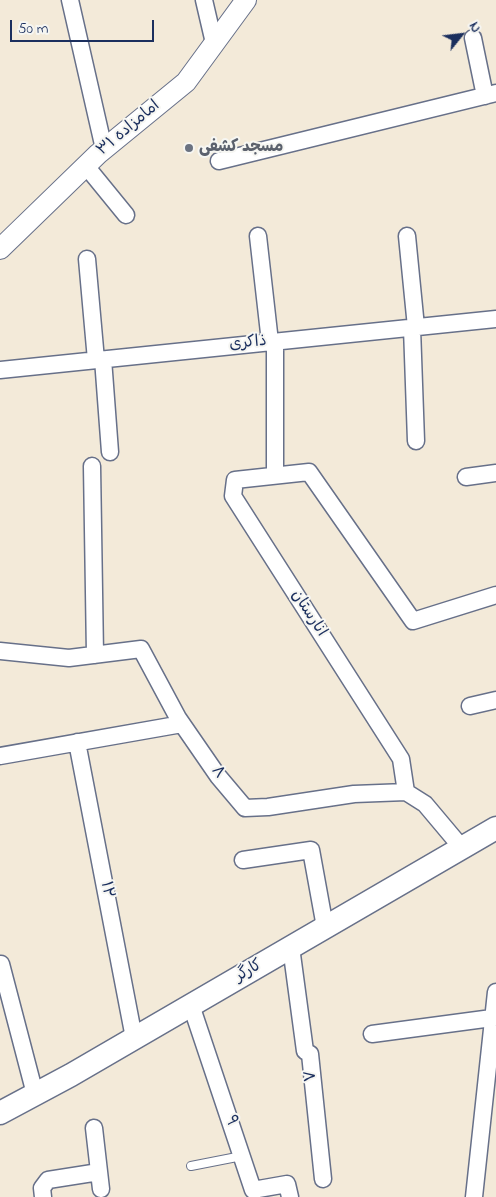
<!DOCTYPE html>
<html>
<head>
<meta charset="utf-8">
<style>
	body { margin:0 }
	#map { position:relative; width:496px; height:1197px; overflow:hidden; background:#f3ead9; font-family:"Indie Flower",sans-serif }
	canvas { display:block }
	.north { position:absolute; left:436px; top:10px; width:50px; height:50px; -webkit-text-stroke:4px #f6f6f2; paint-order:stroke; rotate:61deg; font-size:14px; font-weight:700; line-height:20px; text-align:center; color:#1b2f5e }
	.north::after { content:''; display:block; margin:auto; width:18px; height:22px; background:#1b2f5e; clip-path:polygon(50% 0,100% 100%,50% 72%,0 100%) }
	.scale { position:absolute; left:10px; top:20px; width:144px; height:22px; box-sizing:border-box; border:2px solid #1b2f5e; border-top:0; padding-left:6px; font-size:15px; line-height:18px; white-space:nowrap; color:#1b2f5e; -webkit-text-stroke:4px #f6f6f2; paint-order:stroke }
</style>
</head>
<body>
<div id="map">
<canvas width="496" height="1197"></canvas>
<div class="north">N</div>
<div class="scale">50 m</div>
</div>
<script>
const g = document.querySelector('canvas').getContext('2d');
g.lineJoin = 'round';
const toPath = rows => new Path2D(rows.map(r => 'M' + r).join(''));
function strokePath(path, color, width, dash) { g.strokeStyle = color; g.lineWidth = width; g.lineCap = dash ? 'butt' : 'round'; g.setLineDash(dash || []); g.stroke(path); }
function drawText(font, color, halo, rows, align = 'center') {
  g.font = font + ' "Indie Flower","Playpen Sans Arabic",sans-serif'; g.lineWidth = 4; g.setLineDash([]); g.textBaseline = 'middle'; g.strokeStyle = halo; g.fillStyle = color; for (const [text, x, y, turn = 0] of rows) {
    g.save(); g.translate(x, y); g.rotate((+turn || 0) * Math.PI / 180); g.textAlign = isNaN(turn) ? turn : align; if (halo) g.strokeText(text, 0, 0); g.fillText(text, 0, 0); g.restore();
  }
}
const service = toPath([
	[191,1166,242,1156]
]);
const minor = toPath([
	[70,0,104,149],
	[204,0,214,43],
	[473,38,485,96],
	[219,161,496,93],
	[86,166,126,215],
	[258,236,270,342],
	[407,236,416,327],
	[87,259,96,360],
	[412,328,416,441],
	[103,359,110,452],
	[0,370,496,319],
	[92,466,95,655],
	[275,474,275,341],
	[466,477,496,473],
	[0,651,69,658,141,649,178,718,218,776,245,808,268,807,354,794,406,792,425,804,462,848],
	[470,706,496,700],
	[77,742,134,1038],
	[0,756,182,724],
	[406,792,401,759,233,496,235,480,309,472,413,621,496,595],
	[243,860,311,850,325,927],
	[291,947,305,1051,310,1054,323,1179],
	[1,964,35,1094],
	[191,1005,253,1190,287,1184,290,1197],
	[372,1034,492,1018],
	[94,1128,101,1189],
	[43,1197,42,1188,48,1180,99,1172],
	[474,1197,496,992]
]);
const tertiary = toPath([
	[0,249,98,154,186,82,246,0]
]);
const secondary = toPath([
	[0,1113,71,1075,496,828]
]);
strokePath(service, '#677089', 10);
strokePath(minor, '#677089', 19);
strokePath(tertiary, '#677089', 22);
strokePath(secondary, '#677089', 25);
strokePath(service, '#fff', 8);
strokePath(minor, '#fff', 16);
strokePath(tertiary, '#fff', 20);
strokePath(secondary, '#fff', 22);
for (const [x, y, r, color] of [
	[189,148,5,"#6b7280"]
]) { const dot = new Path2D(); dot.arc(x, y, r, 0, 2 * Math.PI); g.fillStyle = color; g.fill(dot); strokePath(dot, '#f6f6f2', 2); }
drawText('16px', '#1b2f5e', '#f6f6f2', [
	["امامزاده ۳۱",129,129,-40],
	["ذاکری",248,344,-6],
	["انارستان",308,614,57],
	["۸",217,773,53],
	["۱۲",106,890,79],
	["کارگر",249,972,-30],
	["۷",312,1076,-96],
	["۹",230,1121,72]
]);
drawText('bold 16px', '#5b616d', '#f6f6f2', [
	["مسجد کشفی",199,148]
], 'left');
</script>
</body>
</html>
